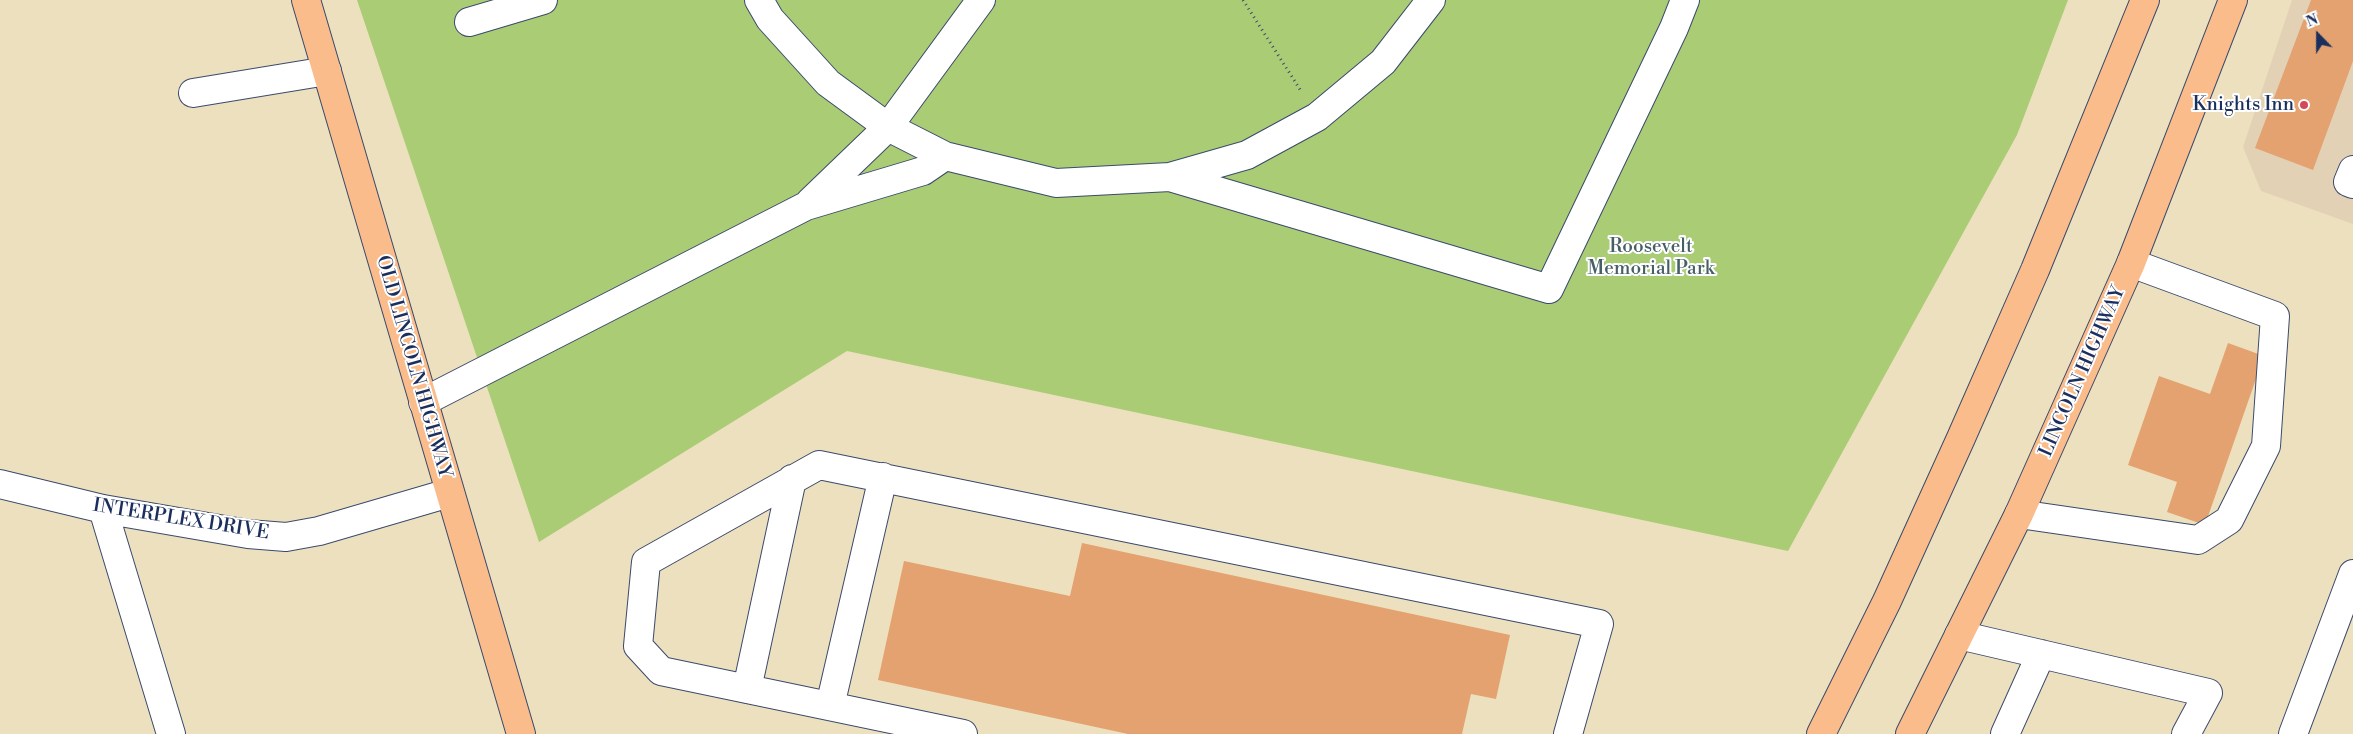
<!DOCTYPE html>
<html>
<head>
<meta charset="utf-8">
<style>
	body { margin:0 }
	#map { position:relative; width:2353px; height:734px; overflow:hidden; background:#ede0be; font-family:"Libre Bodoni",serif }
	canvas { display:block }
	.north { position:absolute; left:2293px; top:10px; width:50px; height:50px; -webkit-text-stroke:4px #fff; paint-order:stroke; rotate:338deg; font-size:14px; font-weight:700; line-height:20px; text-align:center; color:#1b2f5e }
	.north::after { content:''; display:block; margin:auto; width:18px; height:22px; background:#1b2f5e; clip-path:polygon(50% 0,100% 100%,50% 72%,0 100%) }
</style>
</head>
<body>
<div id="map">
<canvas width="2353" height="734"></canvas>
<div class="north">N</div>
</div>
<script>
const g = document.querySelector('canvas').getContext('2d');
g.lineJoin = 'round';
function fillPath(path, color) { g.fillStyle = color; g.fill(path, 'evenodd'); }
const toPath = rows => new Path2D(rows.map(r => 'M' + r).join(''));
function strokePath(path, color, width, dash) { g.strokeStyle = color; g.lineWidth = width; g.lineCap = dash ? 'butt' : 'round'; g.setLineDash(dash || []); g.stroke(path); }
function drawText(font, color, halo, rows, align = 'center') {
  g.font = font + ' "Libre Bodoni",serif'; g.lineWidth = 4; g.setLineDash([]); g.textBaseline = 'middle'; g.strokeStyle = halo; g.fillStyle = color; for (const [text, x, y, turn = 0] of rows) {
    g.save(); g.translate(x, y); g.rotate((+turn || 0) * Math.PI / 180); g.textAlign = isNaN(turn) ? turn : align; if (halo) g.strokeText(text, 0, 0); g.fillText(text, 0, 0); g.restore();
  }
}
fillPath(toPath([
	[2292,0,2353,0,2353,224,2261,191,2243,147]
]), '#e3d1b6');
fillPath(toPath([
	[357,0,2068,0,2017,135,1788,551,847,351,539,542]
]), '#aacc75');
fillPath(toPath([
	[2311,0,2353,0,2353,61,2313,170,2255,148],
	[2228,343,2264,356,2205,525,2167,512,2177,482,2128,465,2159,376,2210,394],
	[1082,543,1510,635,1496,699,1471,694,1462,734,1128,734,878,680,904,561,1070,596]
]), '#e3a26f');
const minor = toPath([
	[759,0,770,19,828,83,888,127,945,156,1056,183,1170,177,1247,155,1317,117,1383,62,1431,0],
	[469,22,543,0],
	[193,93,327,71],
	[2353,170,2348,182,2353,184],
	[1170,177,1549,289,1674,28,1685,0],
	[810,202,888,127,981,0],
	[423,402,806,206,923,171,945,156],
	[0,484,103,509,248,534,286,537,319,531,449,493],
	[103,509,171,734],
	[2019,514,2198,540,2229,520,2266,446,2275,316,2131,263],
	[1959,635,2208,693,2186,734],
	[747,689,792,479],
	[830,706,883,477],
	[963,734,661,671,638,646,646,562,819,465,1599,624,1568,734],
	[2005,734,2041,654],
	[2293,734,2353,574]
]);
const major = toPath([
	[306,0,521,734]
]);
const highway = toPath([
	[1821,734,1887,601,1961,438,2035,270,2145,0],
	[1910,734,2019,514,2131,263,2233,0]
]);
strokePath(minor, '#3a4a6c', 30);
strokePath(major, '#3a4a6c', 30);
strokePath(highway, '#3a4a6c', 30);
strokePath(toPath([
	[1243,0,1301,91]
]), '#3a4a6c', 3, [1, 4]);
strokePath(minor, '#fff', 28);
strokePath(major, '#f9bc8a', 28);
strokePath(highway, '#f9bc8a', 28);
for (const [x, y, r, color] of [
	[2304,105,5,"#d1495b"]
]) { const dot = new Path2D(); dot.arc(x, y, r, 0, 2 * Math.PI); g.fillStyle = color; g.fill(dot); strokePath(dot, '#fff', 2); }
drawText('19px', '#1b2f5e', '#fff', [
	["Knights Inn",2294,105]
], 'right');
drawText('19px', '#465e65', '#fff', [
	["Roosevelt",1651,247],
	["Memorial Park",1651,269]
]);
drawText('19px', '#1b2f5e', '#fff', [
	["OLD LINCOLN HIGHWAY",413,367,74],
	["LINCOLN HIGHWAY",2083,372,-66],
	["INTERPLEX DRIVE",181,520,9]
]);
</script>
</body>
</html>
